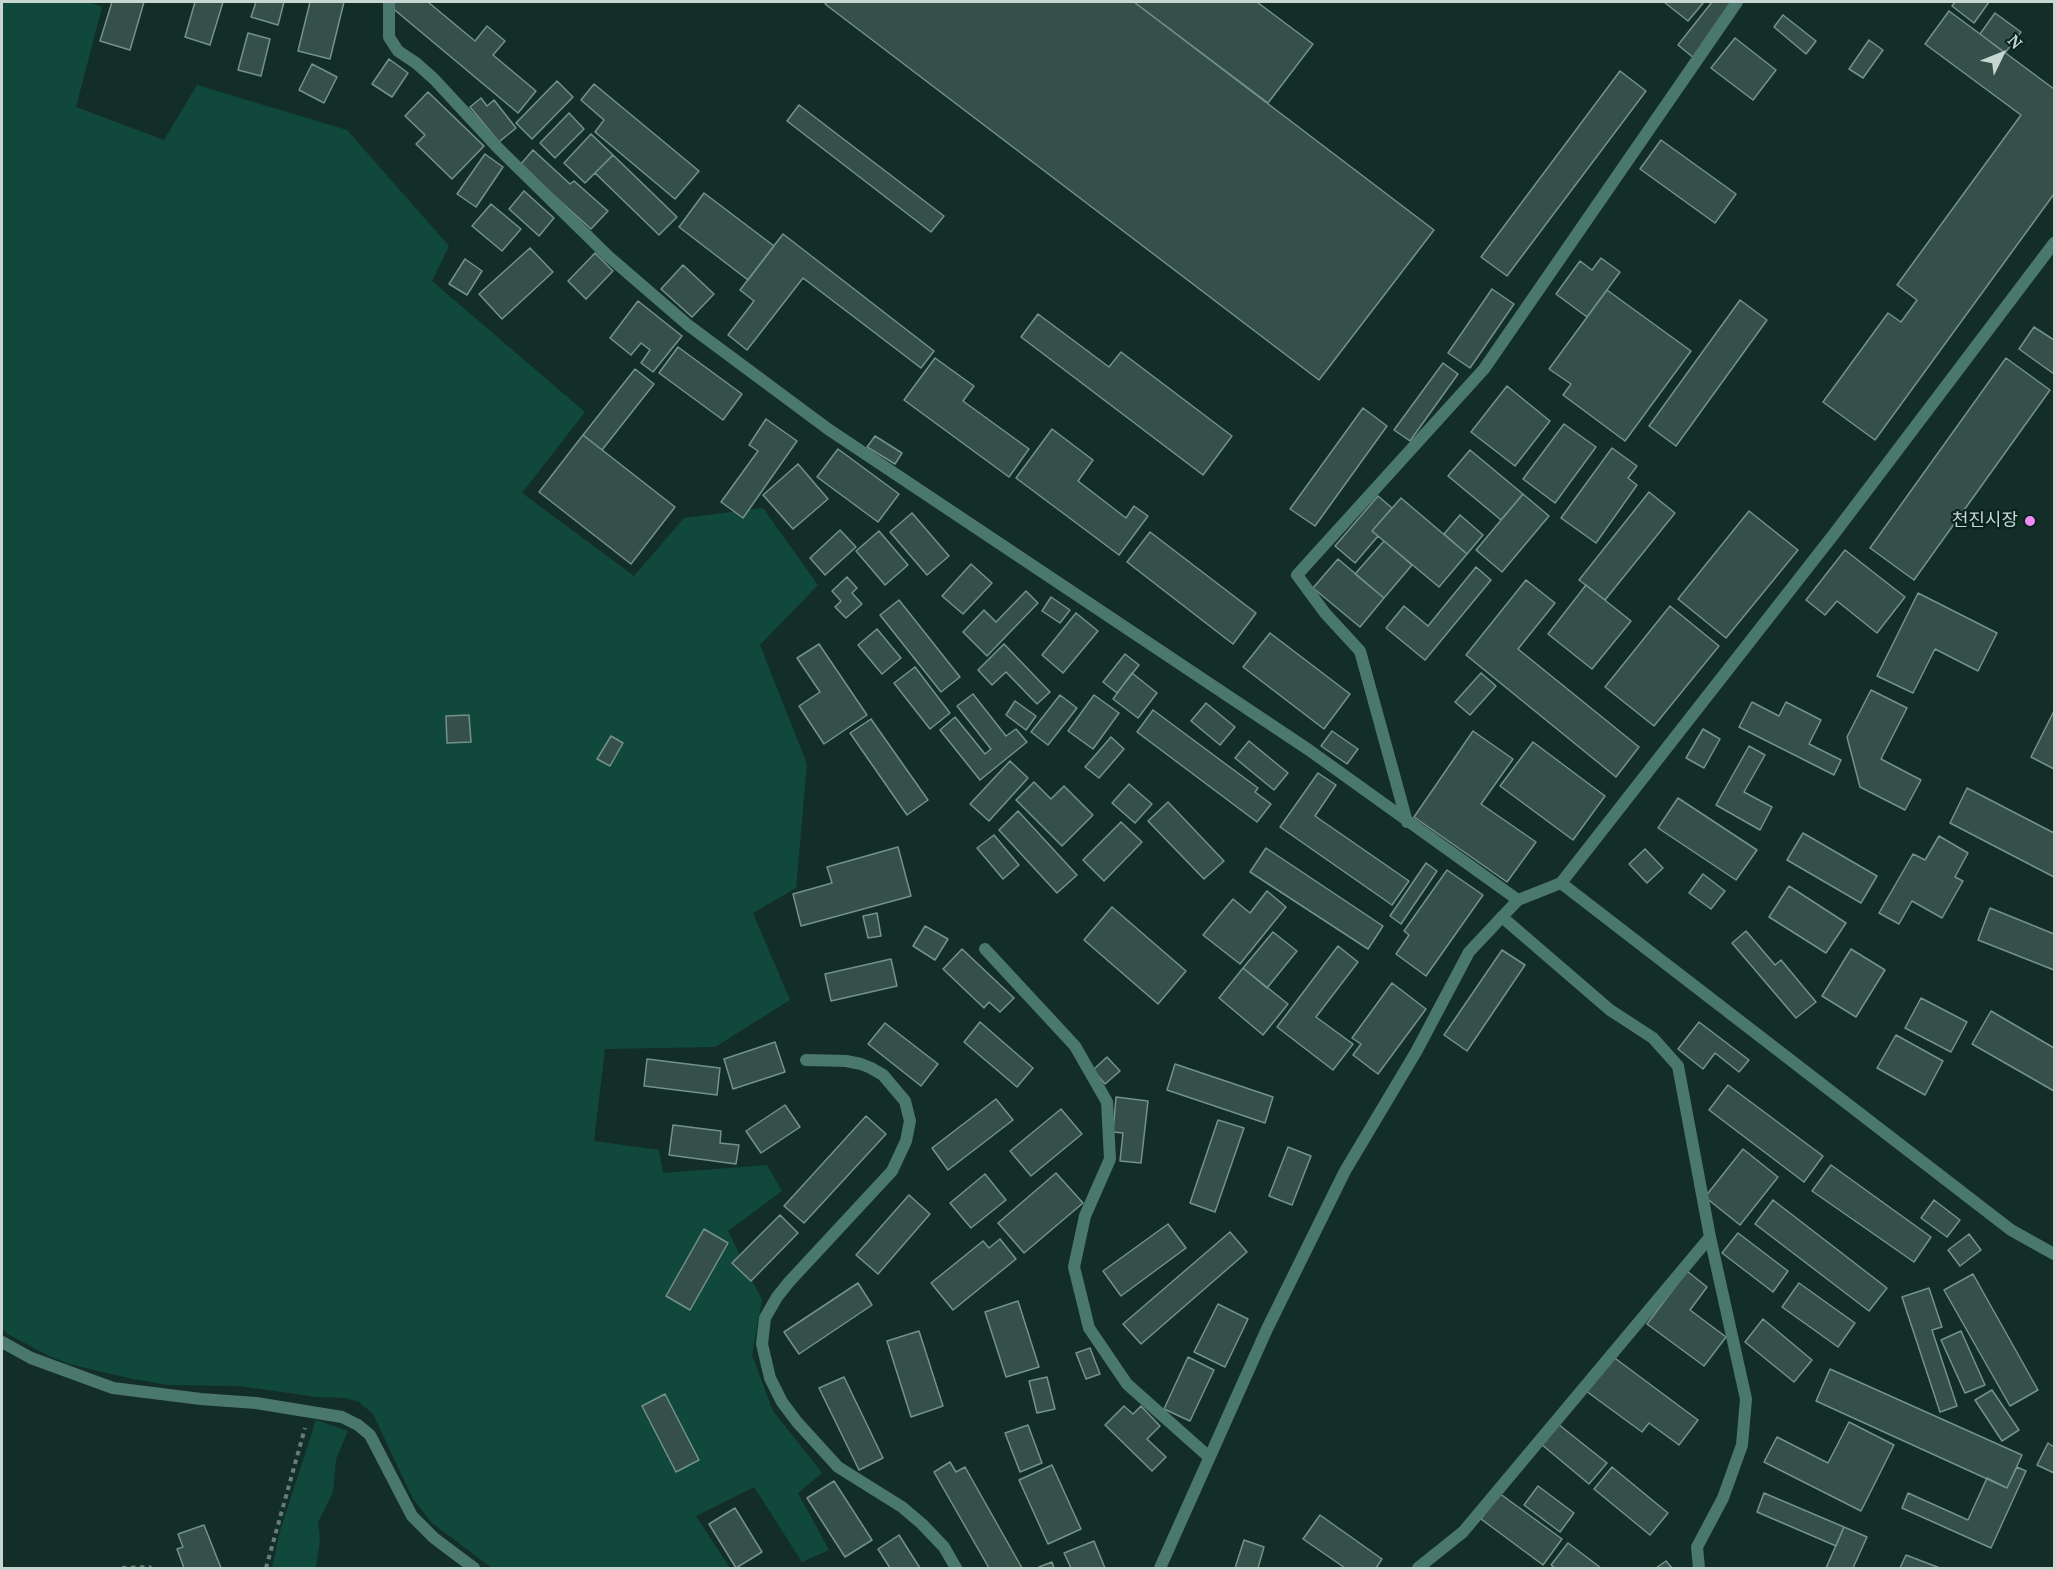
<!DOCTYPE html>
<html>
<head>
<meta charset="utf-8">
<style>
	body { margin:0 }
	#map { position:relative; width:2056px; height:1570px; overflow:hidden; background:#132e27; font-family:"PT Serif",serif }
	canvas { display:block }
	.frame { position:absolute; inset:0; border:3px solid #c7d6d1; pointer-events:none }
	.north { position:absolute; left:1972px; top:24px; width:60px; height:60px; -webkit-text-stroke:4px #09241e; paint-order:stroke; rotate:47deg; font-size:16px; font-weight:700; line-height:24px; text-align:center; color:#c7d6d1 }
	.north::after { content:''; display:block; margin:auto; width:21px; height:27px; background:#c7d6d1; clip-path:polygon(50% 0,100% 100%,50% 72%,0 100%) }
</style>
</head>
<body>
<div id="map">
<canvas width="2056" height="1570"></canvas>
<div class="frame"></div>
<div class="north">N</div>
</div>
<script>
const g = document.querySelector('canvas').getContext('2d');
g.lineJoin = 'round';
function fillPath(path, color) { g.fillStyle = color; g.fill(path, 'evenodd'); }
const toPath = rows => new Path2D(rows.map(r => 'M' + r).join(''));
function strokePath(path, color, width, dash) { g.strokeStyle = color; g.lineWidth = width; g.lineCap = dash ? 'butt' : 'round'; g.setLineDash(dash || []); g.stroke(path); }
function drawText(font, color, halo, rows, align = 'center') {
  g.font = font + ' "PT Serif","Noto Sans KR",serif'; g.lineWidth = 4.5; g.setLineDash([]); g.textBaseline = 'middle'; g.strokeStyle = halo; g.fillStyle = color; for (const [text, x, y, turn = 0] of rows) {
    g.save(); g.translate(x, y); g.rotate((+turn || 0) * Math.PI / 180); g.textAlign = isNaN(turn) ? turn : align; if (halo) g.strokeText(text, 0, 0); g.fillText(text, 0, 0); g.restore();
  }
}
fillPath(toPath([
	[2,2,89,2,102,7,76,107,164,140,197,85,347,130,449,246,432,281,585,412,522,493,634,576,684,518,763,508,818,585,760,645,807,764,796,888,753,913,790,1000,715,1047,605,1049,594,1141,659,1150,663,1173,767,1165,782,1191,728,1231,762,1300,752,1355,773,1411,822,1473,798,1493,829,1550,802,1562,754,1487,696,1516,730,1568,492,1568,432,1523,413,1499,373,1414,359,1402,345,1398,317,1397,239,1386,168,1385,133,1379,69,1364,47,1355,8,1334,2,1328],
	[316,1420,348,1431,336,1459,333,1492,318,1522,320,1539,316,1568,272,1568,280,1531]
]), '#11483c');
const building = toPath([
	[112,2,144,2,130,50,100,41,112,2],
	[195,2,223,2,210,45,185,37,195,2],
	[256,2,284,2,278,25,251,17,256,2],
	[310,2,344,2,330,59,298,51,310,2],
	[394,2,428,2,475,41,487,26,505,41,493,55,536,91,518,113,390,6,394,2],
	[827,2,1134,2,1434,230,1319,380,825,4,827,2],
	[1134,2,1257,2,1313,44,1268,103,1134,2],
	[1664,2,1704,2,1688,21,1664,2],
	[1712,2,1740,2,1695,59,1678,45,1712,2],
	[1955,2,1989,2,1974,23,1952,6,1955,2],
	[1949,11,2054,89,2054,194,1875,440,1823,402,1888,313,1901,322,1917,300,1897,285,2021,115,1925,44,1949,11],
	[1995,13,2021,32,2005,53,1980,34,1995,13],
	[1783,15,1816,41,1806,54,1774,27,1783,15],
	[248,33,270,39,261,76,238,70,248,33],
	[1735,38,1776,70,1753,100,1711,68,1735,38],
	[1869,40,1883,50,1863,78,1849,69,1869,40],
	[389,59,408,73,392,97,372,84,389,59],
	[312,64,337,77,324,103,299,90,312,64],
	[1620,71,1646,91,1507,276,1481,257,1620,71],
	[557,81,573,97,532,139,516,123,557,81],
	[594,84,699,171,675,199,595,132,604,120,581,100,594,84],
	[428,92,484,146,452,179,416,144,425,135,405,116,428,92],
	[481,98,487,106,494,100,516,128,499,142,470,107,481,98],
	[799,105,944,216,931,232,787,121,799,105],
	[569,113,584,129,555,158,540,143,569,113],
	[591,134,613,155,585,183,564,163,591,134],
	[1661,140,1736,194,1715,223,1640,169,1661,140],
	[533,150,570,184,574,181,608,211,591,229,520,165,533,150],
	[485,154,503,167,476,207,457,194,485,154],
	[613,155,677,217,659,235,595,173,613,155],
	[524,191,554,218,539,236,509,209,524,191],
	[704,193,774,246,748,280,679,227,704,193],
	[491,204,521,229,502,251,472,226,491,204],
	[783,234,934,351,921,368,803,278,747,350,728,335,754,301,740,290,783,234],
	[530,248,553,272,502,319,479,294,530,248],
	[595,253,613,271,586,299,568,281,595,253],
	[1601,258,1620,272,1587,317,1556,294,1580,261,1592,270,1601,258],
	[465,259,482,271,467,295,449,284,465,259],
	[683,265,714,294,692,317,661,289,683,265],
	[1492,289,1514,304,1470,368,1448,353,1492,289],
	[1607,290,1691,351,1625,441,1563,395,1571,384,1549,369,1607,290],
	[1740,300,1767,320,1676,446,1649,426,1740,300],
	[638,301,682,336,653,372,641,363,650,350,641,343,631,355,610,338,638,301],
	[1038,314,1109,367,1121,352,1232,436,1203,475,1021,337,1038,314],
	[2034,327,2054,340,2054,374,2019,349,2034,327],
	[678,347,742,394,723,420,659,373,678,347],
	[935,358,974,386,963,401,1029,449,1009,477,904,400,935,358],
	[2006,358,2050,390,1914,580,1870,548,2006,358],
	[1443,363,1458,374,1410,441,1394,430,1443,363],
	[635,369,654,384,602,450,583,435,635,369],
	[1507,386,1550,421,1515,466,1471,432,1507,386],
	[1363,408,1387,426,1315,526,1290,509,1363,408],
	[766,419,797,441,743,518,721,502,758,451,749,445,766,419],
	[1564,424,1596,447,1555,503,1523,479,1564,424],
	[1052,429,1093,460,1078,481,1126,518,1134,506,1148,516,1119,555,1016,478,1052,429],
	[583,435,675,507,631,564,539,492,583,435],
	[875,436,902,453,895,464,867,447,875,436],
	[1612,448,1637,466,1628,478,1637,485,1596,543,1561,518,1612,448],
	[838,449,899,494,878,522,817,477,838,449],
	[1470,450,1523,494,1501,520,1448,476,1470,450],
	[798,464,828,499,793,529,763,495,798,464],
	[1649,492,1675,513,1605,600,1579,580,1649,492],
	[1523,494,1549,516,1502,572,1476,550,1523,494],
	[1378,496,1392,508,1372,531,1378,536,1355,563,1335,546,1378,496],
	[1401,498,1467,554,1439,587,1372,531,1401,498],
	[1749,511,1798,550,1726,638,1678,599,1749,511],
	[912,513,949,556,927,575,890,532,912,513],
	[1460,515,1483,535,1467,554,1444,534,1460,515],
	[840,530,856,547,825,575,810,558,840,530],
	[879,531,908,565,885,585,856,551,879,531],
	[1150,532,1256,613,1233,644,1127,562,1150,532],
	[1384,541,1412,565,1384,598,1355,574,1384,541],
	[1845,550,1905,597,1877,633,1837,601,1825,615,1806,600,1845,550],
	[1338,559,1384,598,1360,627,1313,588,1338,559],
	[971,564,992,583,963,614,942,596,971,564],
	[1476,567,1491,580,1425,660,1386,628,1404,606,1428,626,1476,567],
	[847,577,857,588,852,593,862,604,846,618,835,607,841,601,832,591,847,577],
	[1526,580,1555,603,1518,649,1639,747,1616,777,1466,655,1526,580],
	[1586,585,1631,621,1592,669,1548,634,1586,585],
	[1026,591,1038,603,987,656,963,632,984,610,996,622,1026,591],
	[1918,593,1997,633,1978,671,1935,649,1913,693,1877,676,1918,593],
	[1051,597,1070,610,1060,623,1042,611,1051,597],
	[899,600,960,677,941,692,880,615,899,600],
	[1670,606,1719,646,1654,726,1605,687,1670,606],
	[1076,613,1098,631,1063,673,1042,655,1076,613],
	[877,629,901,658,882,674,858,645,877,629],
	[1270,633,1350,694,1324,729,1243,667,1270,633],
	[819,644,867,715,824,744,799,706,820,692,797,658,819,644],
	[1004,644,1050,692,1037,704,1006,672,992,685,978,670,1004,644],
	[1125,654,1139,665,1117,693,1103,682,1125,654],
	[915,667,950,713,930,729,894,683,915,667],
	[1132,673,1157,693,1138,718,1113,699,1132,673],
	[1481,673,1496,686,1470,715,1455,702,1481,673],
	[1871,690,1907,708,1881,759,1921,780,1905,810,1860,787,1847,737,1871,690],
	[973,694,1006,736,1016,729,1027,742,980,780,940,730,955,717,985,754,991,749,957,706,973,694],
	[1060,695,1077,708,1048,745,1031,732,1060,695],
	[1094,695,1119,713,1093,749,1068,731,1094,695],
	[1015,701,1036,716,1026,730,1006,715,1015,701],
	[1752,702,1779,716,1786,702,1821,720,1809,744,1841,760,1834,775,1739,727,1752,702],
	[1206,703,1235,727,1220,745,1191,721,1206,703],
	[1153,710,1258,788,1255,792,1271,804,1257,822,1137,732,1153,710],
	[2054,711,2054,769,2031,757,2054,711],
	[469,715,471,742,447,743,446,716,469,715],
	[871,719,928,800,907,815,850,733,871,719],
	[1703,729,1720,739,1704,768,1686,758,1703,729],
	[1332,731,1358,749,1347,764,1321,746,1332,731],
	[1473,731,1513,759,1481,804,1536,842,1507,882,1414,817,1473,731],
	[611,736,623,743,610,766,597,759,611,736],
	[1111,737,1124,749,1099,778,1085,767,1111,737],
	[1249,741,1288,773,1274,790,1235,758,1249,741],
	[1533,742,1605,796,1573,840,1500,786,1533,742],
	[1749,746,1765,755,1744,792,1772,807,1760,830,1716,805,1749,746],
	[1010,761,1028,778,989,821,970,804,1010,761],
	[1318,773,1336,785,1315,816,1409,881,1392,905,1280,827,1318,773],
	[1034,782,1051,799,1064,786,1093,815,1062,846,1016,800,1034,782],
	[1129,784,1152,804,1135,823,1112,803,1129,784],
	[1967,788,2054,833,2054,877,1950,823,1967,788],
	[1678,798,1757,850,1736,880,1658,828,1678,798],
	[1168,802,1224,861,1204,879,1148,821,1168,802],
	[1018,811,1077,875,1057,893,999,830,1018,811],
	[1121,822,1142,842,1104,881,1083,860,1121,822],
	[1803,833,1877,876,1861,903,1787,860,1803,833],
	[994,835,1019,865,1003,879,977,848,994,835],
	[1939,836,1968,853,1955,877,1963,881,1942,918,1912,901,1899,924,1879,913,1913,854,1925,860,1939,836],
	[898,847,911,896,801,926,793,894,832,883,827,867,898,847],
	[1266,848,1383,926,1368,949,1250,872,1266,848],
	[1645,849,1663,868,1647,883,1629,864,1645,849],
	[1426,863,1437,871,1401,924,1390,916,1426,863],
	[1447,870,1483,895,1426,976,1396,954,1409,935,1404,931,1447,870],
	[1703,874,1725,891,1711,909,1689,893,1703,874],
	[1789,886,1846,923,1826,953,1769,917,1789,886],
	[1267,891,1286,907,1240,964,1203,935,1233,899,1250,913,1267,891],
	[1112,907,1186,971,1158,1004,1084,940,1112,907],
	[1990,908,2054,934,2054,970,1978,940,1990,908],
	[877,913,881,936,868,938,863,916,877,913],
	[925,926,948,939,935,960,913,946,925,926],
	[1746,931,1775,965,1781,960,1816,1002,1796,1018,1732,943,1746,931],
	[1273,932,1297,951,1267,988,1243,968,1273,932],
	[1338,946,1358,962,1316,1017,1353,1044,1333,1070,1277,1027,1338,946],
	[962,949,1014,998,1000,1012,989,1002,984,1008,943,969,962,949],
	[1851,949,1885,970,1856,1017,1822,996,1851,949],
	[1502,950,1525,965,1467,1051,1444,1035,1502,950],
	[891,959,897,986,831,1001,825,974,891,959],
	[1243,968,1288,1004,1263,1035,1219,998,1243,968],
	[1392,983,1426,1009,1378,1074,1353,1055,1361,1044,1352,1038,1392,983],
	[1921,998,1967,1022,1951,1052,1905,1028,1921,998],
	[1991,1011,2054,1048,2054,1091,1972,1044,1991,1011],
	[980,1022,1033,1068,1017,1087,964,1042,980,1022],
	[1699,1022,1749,1060,1739,1072,1715,1053,1703,1069,1678,1049,1699,1022],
	[885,1023,938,1064,921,1086,868,1044,885,1023],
	[1896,1035,1943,1061,1925,1095,1877,1068,1896,1035],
	[775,1042,785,1072,733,1089,724,1059,775,1042],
	[1107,1057,1120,1071,1105,1084,1093,1070,1107,1057],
	[647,1059,720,1068,717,1095,644,1086,647,1059],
	[1175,1064,1273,1097,1265,1123,1167,1090,1175,1064],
	[1728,1085,1823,1156,1804,1182,1709,1110,1728,1085],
	[1116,1097,1148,1101,1141,1163,1120,1161,1123,1133,1113,1132,1116,1097],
	[996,1099,1013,1120,948,1170,932,1148,996,1099],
	[785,1105,800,1127,761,1153,746,1131,785,1105],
	[1061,1109,1082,1134,1031,1176,1010,1151,1061,1109],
	[866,1116,886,1134,804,1223,784,1206,866,1116],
	[1218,1120,1244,1128,1215,1212,1190,1203,1218,1120],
	[673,1125,721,1131,720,1143,739,1145,736,1164,669,1155,673,1125],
	[1288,1147,1311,1156,1292,1205,1269,1196,1288,1147],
	[1743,1149,1778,1177,1740,1225,1705,1197,1743,1149],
	[1831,1165,1931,1237,1914,1262,1812,1191,1831,1165],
	[1056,1173,1083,1203,1024,1253,998,1223,1056,1173],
	[985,1174,1006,1200,971,1228,950,1203,985,1174],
	[909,1195,930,1214,878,1274,856,1255,909,1195],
	[1773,1200,1887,1288,1869,1311,1755,1224,1773,1200],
	[1934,1200,1960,1220,1947,1237,1921,1218,1934,1200],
	[780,1215,798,1233,751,1281,732,1263,780,1215],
	[1168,1224,1186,1248,1121,1296,1103,1271,1168,1224],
	[704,1229,728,1243,690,1310,666,1296,704,1229],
	[1230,1232,1247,1252,1141,1344,1123,1324,1230,1232],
	[1738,1233,1788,1271,1773,1292,1722,1253,1738,1233],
	[1969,1234,1981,1250,1960,1266,1948,1250,1969,1234],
	[1000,1239,1016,1259,953,1310,931,1283,983,1241,989,1248,1000,1239],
	[1687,1271,1707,1287,1690,1310,1726,1337,1704,1366,1647,1324,1687,1271],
	[1973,1274,2038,1390,2010,1406,1944,1290,1973,1274],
	[858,1283,872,1305,799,1354,784,1332,858,1283],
	[1799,1283,1855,1323,1838,1347,1782,1307,1799,1283],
	[1929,1288,1942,1327,1932,1330,1957,1406,1940,1412,1902,1297,1929,1288],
	[1018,1301,1039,1367,1006,1377,985,1312,1018,1301],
	[1218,1304,1248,1319,1225,1367,1194,1352,1218,1304],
	[1763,1319,1812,1360,1794,1382,1745,1342,1763,1319],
	[919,1331,943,1406,911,1417,887,1341,919,1331],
	[1961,1331,1985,1385,1965,1393,1941,1340,1961,1331],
	[1090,1348,1100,1374,1086,1379,1076,1353,1090,1348],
	[1612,1356,1698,1420,1679,1445,1649,1423,1642,1432,1586,1391,1612,1356],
	[1188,1357,1214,1370,1190,1421,1164,1409,1188,1357],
	[1830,1369,2022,1455,2007,1488,1816,1401,1830,1369],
	[844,1377,883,1458,859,1470,819,1388,844,1377],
	[1047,1377,1055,1409,1037,1413,1029,1381,1047,1377],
	[1992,1390,2019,1430,2002,1441,1975,1400,1992,1390],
	[665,1394,699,1460,676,1472,642,1406,665,1394],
	[1124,1406,1133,1414,1141,1406,1160,1426,1147,1439,1166,1457,1152,1471,1105,1425,1124,1406],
	[1849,1422,1894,1445,1861,1511,1764,1462,1777,1437,1828,1463,1849,1422],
	[1558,1424,1607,1463,1589,1484,1541,1444,1558,1424],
	[1028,1425,1042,1463,1020,1472,1005,1433,1028,1425],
	[2048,1443,2054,1447,2054,1473,2037,1465,2048,1443],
	[950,1462,956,1472,965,1467,1022,1568,989,1568,934,1472,950,1462],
	[1052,1465,1081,1529,1048,1544,1019,1480,1052,1465],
	[1612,1467,1668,1513,1650,1535,1594,1489,1612,1467],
	[2017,1467,2026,1471,1991,1548,1902,1508,1908,1493,1968,1520,1987,1478,2007,1488,2017,1467],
	[834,1481,872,1540,845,1557,807,1498,834,1481],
	[1538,1486,1574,1513,1560,1532,1524,1505,1538,1486],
	[1499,1493,1562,1539,1543,1565,1481,1519,1499,1493],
	[1764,1493,1844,1527,1836,1546,1757,1512,1764,1493],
	[735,1508,762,1552,736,1568,709,1524,735,1508],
	[1320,1515,1382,1559,1376,1568,1345,1568,1303,1539,1320,1515],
	[204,1525,221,1568,184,1568,177,1549,183,1547,178,1534,204,1525],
	[1844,1527,1867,1537,1853,1568,1826,1568,1844,1527],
	[899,1535,920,1568,890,1568,878,1549,899,1535],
	[1244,1540,1264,1547,1258,1568,1235,1568,1244,1540],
	[1094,1541,1105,1568,1071,1568,1064,1553,1094,1541],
	[1568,1543,1601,1568,1555,1568,1551,1565,1568,1543],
	[1906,1555,1940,1568,1900,1568,1906,1555],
	[1666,1561,1672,1568,1656,1568,1666,1561],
	[1052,1562,1054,1568,1039,1568,1039,1567,1052,1562]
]);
fillPath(building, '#355049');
strokePath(building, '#75928a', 1.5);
strokePath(toPath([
	[122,1568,149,1567,151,1568],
	[266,1568,305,1428]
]), '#687d77', 4, [4.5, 4.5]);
strokePath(toPath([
	[389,2,389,37,398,51,416,63,434,79,498,148,608,256,688,325,828,429,1309,750,1518,900],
	[1407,822,1360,651,1325,613,1297,575,1484,369,1737,2],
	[1561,883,2011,1230,2054,1254],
	[1502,917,1610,1010,1653,1038,1678,1066,1710,1237,1746,1399,1742,1445,1723,1498,1697,1547,1699,1568],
	[985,949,1075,1046,1107,1102,1110,1159,1085,1216,1074,1267,1089,1328,1127,1384,1209,1457],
	[806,1060,846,1061,861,1064,871,1068,883,1075,905,1101,910,1121,906,1141,892,1171,789,1282,777,1297,765,1318,762,1344,770,1378,782,1402,797,1422,838,1467,902,1507,922,1524,944,1547,956,1568],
	[2,1342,31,1358,113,1388,201,1399,256,1403,342,1417,358,1425,370,1435,412,1516,434,1538,474,1568],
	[1418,1568,1463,1532,1710,1237]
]), '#4b786c', 12);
strokePath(toPath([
	[1160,1568,1267,1329,1345,1171,1416,1052,1469,952,1518,900,1561,883,1834,534,2054,243]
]), '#4b786c', 12);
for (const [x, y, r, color] of [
	[2030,521,6,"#f08bf6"]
]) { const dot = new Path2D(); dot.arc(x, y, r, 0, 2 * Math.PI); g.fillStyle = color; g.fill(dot); strokePath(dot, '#09241e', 2); }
drawText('18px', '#c7d6d1', '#09241e', [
	["천진시장",2018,521]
], 'right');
</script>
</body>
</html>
